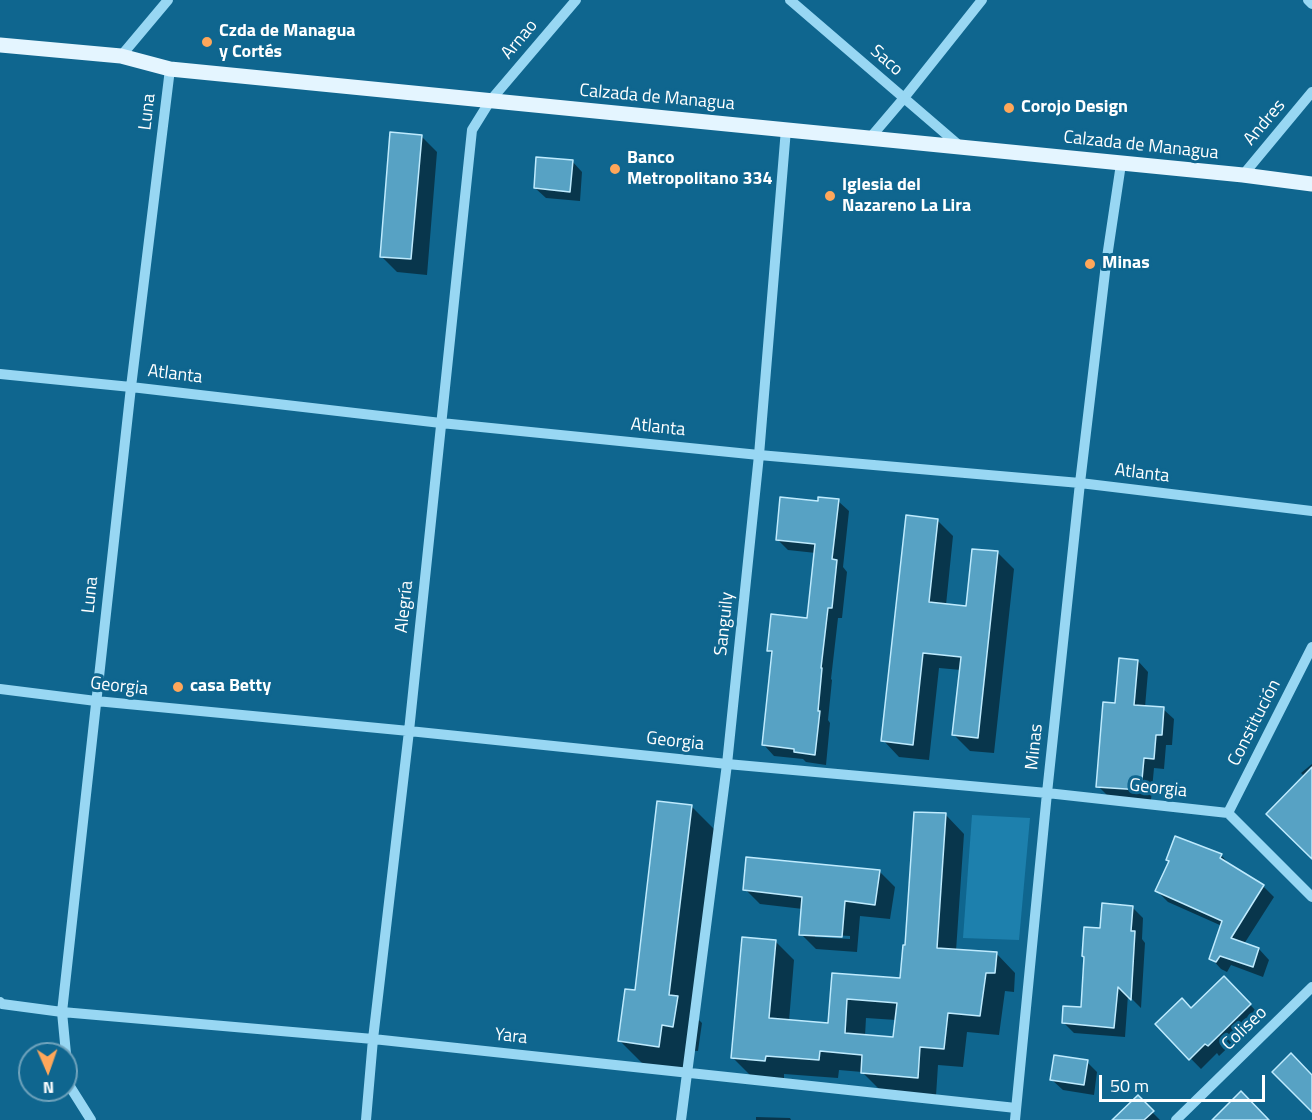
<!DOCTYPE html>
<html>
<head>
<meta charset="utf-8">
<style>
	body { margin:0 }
	#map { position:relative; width:1312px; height:1120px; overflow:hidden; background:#0f668f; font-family:"Titillium Web",sans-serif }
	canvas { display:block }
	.north { position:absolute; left:18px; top:1042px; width:60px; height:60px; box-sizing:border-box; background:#0f668f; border:2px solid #6fa3bc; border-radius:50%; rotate:178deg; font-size:16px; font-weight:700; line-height:24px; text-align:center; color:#fff }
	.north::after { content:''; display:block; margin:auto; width:21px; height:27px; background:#ffa75a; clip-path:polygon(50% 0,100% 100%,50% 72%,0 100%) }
	.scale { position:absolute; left:1099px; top:1075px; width:166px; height:27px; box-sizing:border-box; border:3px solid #fff; border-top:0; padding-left:8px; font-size:18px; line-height:21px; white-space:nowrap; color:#fff; -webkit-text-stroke:4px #0f668f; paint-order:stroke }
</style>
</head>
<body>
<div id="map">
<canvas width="1312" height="1120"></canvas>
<div class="north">N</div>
<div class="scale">50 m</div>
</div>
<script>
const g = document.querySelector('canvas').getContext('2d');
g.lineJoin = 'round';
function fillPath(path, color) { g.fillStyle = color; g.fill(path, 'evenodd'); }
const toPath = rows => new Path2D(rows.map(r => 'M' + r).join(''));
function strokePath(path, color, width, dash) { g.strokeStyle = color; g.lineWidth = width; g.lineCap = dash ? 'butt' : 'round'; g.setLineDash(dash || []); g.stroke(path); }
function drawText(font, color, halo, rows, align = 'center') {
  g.font = font + ' "Titillium Web",sans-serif'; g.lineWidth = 6; g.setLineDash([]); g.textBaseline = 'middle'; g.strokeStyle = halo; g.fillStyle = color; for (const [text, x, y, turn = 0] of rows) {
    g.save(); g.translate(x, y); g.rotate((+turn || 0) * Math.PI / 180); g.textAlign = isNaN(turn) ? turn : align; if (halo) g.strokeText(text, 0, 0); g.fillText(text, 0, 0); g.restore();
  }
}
fillPath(toPath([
	[972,815,1030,818,1019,940,963,938]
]), '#1d80ad');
fillPath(toPath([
	[421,136,437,152,427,275,397,272,381,256],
	[572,161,582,172,580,201,546,198,535,188],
	[838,501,849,511,843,567,847,572,842,618,838,618,831,679,832,680,828,720,830,723,826,765,806,762,803,759,774,756,764,745,773,655,768,650,808,620,816,553,788,550,778,540,819,502],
	[937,520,953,536,946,605,968,608,998,553,1014,569,994,753,970,751,954,735,961,670,939,668,929,760,899,757,883,740],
	[1138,661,1148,672,1145,707,1163,709,1174,719,1172,745,1166,745,1164,769,1154,768,1151,800,1109,797,1098,786,1116,705],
	[1312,764,1312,858,1305,777,1301,773],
	[691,806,716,831,695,1016,702,1023,698,1051,687,1050,684,1072,645,1066,620,1041,636,992],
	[945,814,964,834,956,951,996,953,1015,973,1014,992,1005,991,999,1035,967,1032,963,1067,938,1065,936,1096,882,1092,862,1072,839,1070,838,1078,784,1074,784,1080,752,1077,733,1058,775,941,794,960,789,1021,829,1024,833,975,901,980,906,947],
	[866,1018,896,1020,895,1038,865,1036],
	[1221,855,1231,866,1263,886,1274,897,1244,944,1259,949,1269,960,1263,977,1231,965,1227,972,1221,969,1211,958,1222,926,1168,902,1157,891,1170,863,1168,860],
	[880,872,895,887,890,919,860,916,857,952,816,949,801,934,803,909,760,904,745,889],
	[815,934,850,936,850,939,815,937],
	[1132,907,1143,918,1142,939,1145,943,1141,1008,1128,995,1125,1037,1074,1033,1064,1023,1082,1009,1101,930],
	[1224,978,1261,1016,1219,1056,1217,1053,1201,1069,1157,1024,1191,1010],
	[1087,1062,1097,1072,1094,1095,1063,1090,1052,1080],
	[1137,1097,1160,1120,1114,1120],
	[756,1117,790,1118,791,1120,756,1120]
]), '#0007');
const building = toPath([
	[390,132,422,135,411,259,380,257,390,132],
	[536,157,573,160,570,192,534,188,536,157],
	[780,497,818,501,818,497,839,499,832,559,837,560,832,608,828,608,821,668,822,668,818,711,820,711,815,755,794,752,794,749,762,745,772,651,767,651,771,614,807,618,815,544,776,540,780,497],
	[906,515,938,519,929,602,966,606,972,549,998,551,978,738,952,735,961,657,923,653,913,745,881,741,906,515],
	[1119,658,1138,660,1134,705,1164,707,1162,735,1156,735,1154,759,1144,758,1141,790,1096,787,1103,702,1115,703,1119,658],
	[1312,767,1312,859,1266,814,1312,767],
	[657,801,692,805,669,995,678,996,673,1027,662,1025,659,1047,618,1041,625,989,635,990,657,801],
	[914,812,946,813,937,948,997,952,995,973,986,973,980,1016,948,1013,944,1049,920,1047,918,1078,861,1073,862,1055,820,1051,819,1060,766,1056,765,1061,731,1058,742,937,776,940,769,1018,828,1023,832,973,900,978,903,945,905,945,914,812],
	[847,999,897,1003,893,1037,845,1033,847,999],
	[1175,836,1222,854,1220,858,1264,885,1231,938,1259,948,1253,967,1220,956,1216,962,1209,959,1222,921,1155,891,1169,861,1166,860,1175,836],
	[746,857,880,870,875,905,845,901,842,937,799,935,802,897,743,890,746,857],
	[1102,903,1133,906,1131,931,1135,931,1131,1000,1118,987,1114,1028,1062,1023,1063,1006,1081,1007,1084,957,1082,956,1084,927,1100,928,1102,903],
	[1224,976,1251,1004,1208,1046,1205,1044,1189,1060,1155,1024,1182,998,1191,1008,1224,976],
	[1291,1053,1312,1075,1312,1112,1272,1072,1291,1053],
	[1054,1055,1088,1060,1084,1085,1050,1080,1054,1055],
	[1241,1091,1269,1120,1212,1120,1241,1091],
	[1138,1095,1154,1111,1144,1120,1112,1120,1138,1095]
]);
fillPath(building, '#57a2c4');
strokePath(building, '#bfebfe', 1.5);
strokePath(toPath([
	[790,0,961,147],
	[1308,0,1312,4],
	[121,56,168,0],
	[870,138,904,98,982,0],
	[1243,175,1312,92],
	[0,374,131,387,441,423,759,455,1080,483,1312,511],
	[0,689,96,701,409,731,727,764,1047,793,1228,813,1312,897],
	[1228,813,1312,647],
	[0,1002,2,1004,62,1012,373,1039,1016,1108],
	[91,1120,69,1085,62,1012,131,387,170,69],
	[366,1120,373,1039,409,731,472,130,490,101,576,0],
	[681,1120,727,764,759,455,786,129],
	[1015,1120,1047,793,1080,483,1106,264,1121,164],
	[1176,1120,1312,987]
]), '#98d7f3', 10);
strokePath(toPath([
	[0,45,121,56,170,69,1243,175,1312,184]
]), '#e4f5ff', 15);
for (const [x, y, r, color] of [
	[207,42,6,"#ffa75a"],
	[1009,108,6,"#ffa75a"],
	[615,169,6,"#ffa75a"],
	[830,196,6,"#ffa75a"],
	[1090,264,6,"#ffa75a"],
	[178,687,6,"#ffa75a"]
]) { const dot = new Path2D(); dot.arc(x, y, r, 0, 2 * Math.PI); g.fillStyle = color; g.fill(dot); strokePath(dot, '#0f668f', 2); }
drawText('bold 18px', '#fff', '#0f668f', [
	["Czda de Managua",219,32],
	["y Cortés",219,53],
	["Corojo Design",1021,108],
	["Banco",627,159],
	["Metropolitano 334",627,180],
	["Iglesia del",842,186],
	["Nazareno La Lira",842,207],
	["Minas",1102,264],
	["casa Betty",190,687]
], 'left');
drawText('18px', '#fff', '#0f668f', [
	["Arnao",520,40,-50],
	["Saco",886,61,41],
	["Calzada de Managua",657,98,5],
	["Luna",148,112,-83],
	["Andres",1265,123,-50],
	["Calzada de Managua",1141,146,6],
	["Atlanta",175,375,7],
	["Atlanta",658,428,6],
	["Atlanta",1142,474,7],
	["Luna",91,595,-84],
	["Alegría",405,607,-84],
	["Sanguily",725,624,-84],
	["Georgia",119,687,6],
	["Constitución",1255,723,-63],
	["Georgia",675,742,6],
	["Minas",1035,747,-84],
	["Georgia",1158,789,6],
	["Coliseo",1245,1029,-44],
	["Yara",511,1037,6]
]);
</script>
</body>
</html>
